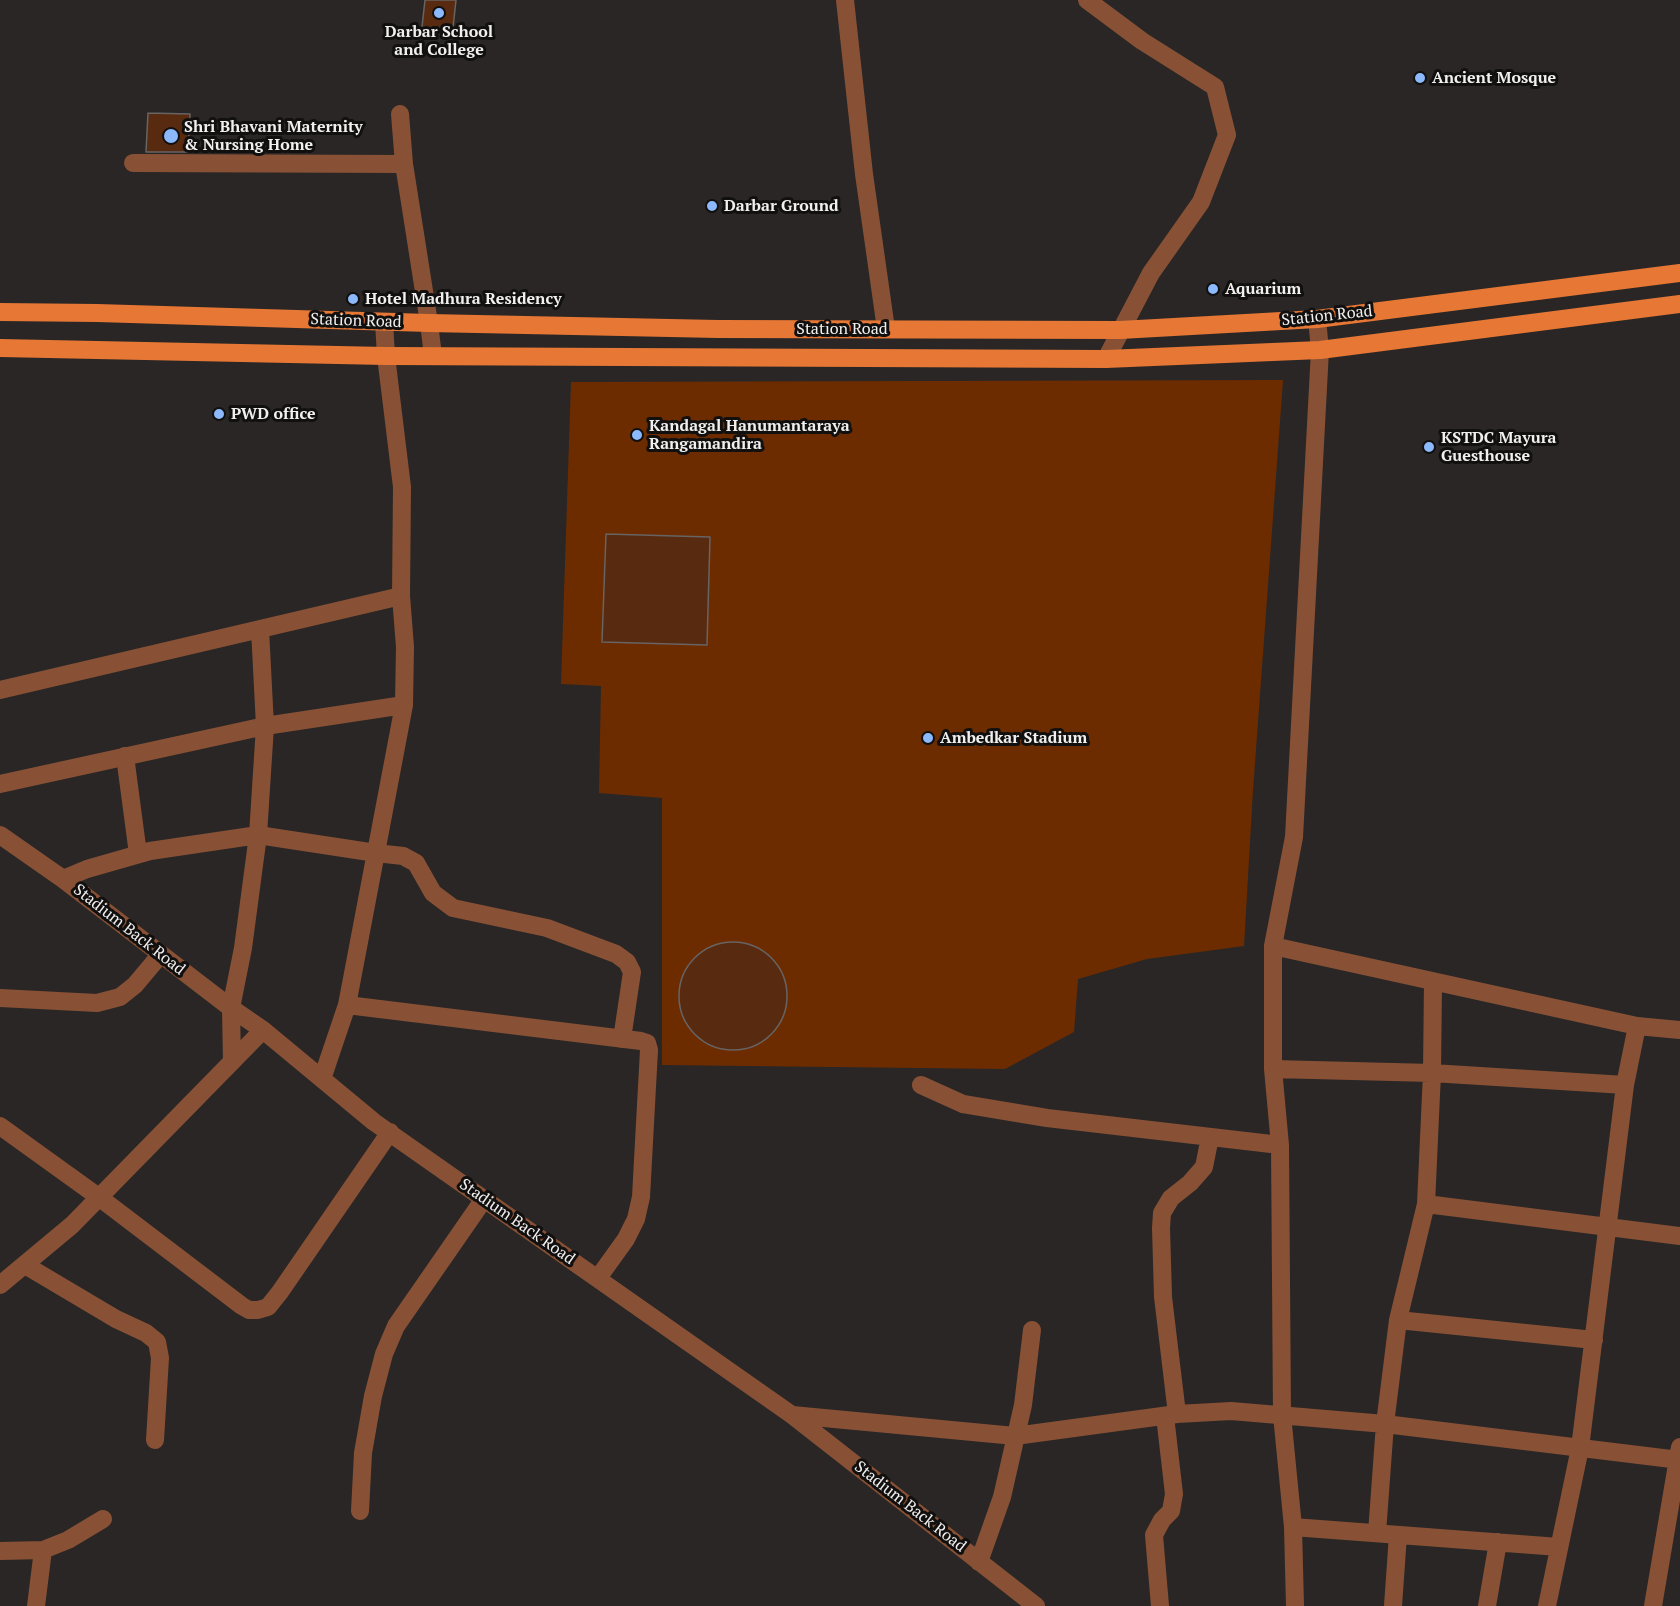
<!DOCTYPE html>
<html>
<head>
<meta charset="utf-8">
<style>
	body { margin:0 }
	canvas { display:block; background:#292625 }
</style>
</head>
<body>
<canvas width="1680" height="1606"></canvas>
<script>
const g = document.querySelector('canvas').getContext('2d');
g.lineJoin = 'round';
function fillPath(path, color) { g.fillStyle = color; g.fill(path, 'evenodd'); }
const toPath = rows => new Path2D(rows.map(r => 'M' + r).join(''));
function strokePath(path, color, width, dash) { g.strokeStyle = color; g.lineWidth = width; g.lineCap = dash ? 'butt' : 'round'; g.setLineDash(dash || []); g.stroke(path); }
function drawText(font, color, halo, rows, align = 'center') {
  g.font = font + ' "PT Serif",serif'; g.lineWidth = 6; g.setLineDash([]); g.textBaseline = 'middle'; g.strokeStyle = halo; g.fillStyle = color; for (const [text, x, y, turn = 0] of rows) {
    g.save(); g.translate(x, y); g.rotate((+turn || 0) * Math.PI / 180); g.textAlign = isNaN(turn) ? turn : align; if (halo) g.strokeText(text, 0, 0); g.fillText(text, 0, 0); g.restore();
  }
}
fillPath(toPath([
	[1283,380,1253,790,1244,946,1147,959,1078,979,1074,1032,1005,1069,662,1065,662,798,599,793,601,686,561,684,571,382]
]), '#6d2c00');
const building = toPath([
	[425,0,456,0,453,28,422,27,425,0],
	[148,113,190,114,188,152,146,152,148,113],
	[606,534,710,537,707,645,602,642,606,534],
	'679 996a54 54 0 1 1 108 0a54 54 0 1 1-108 0Z'
]);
fillPath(building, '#582a10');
strokePath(building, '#676463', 1.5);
strokePath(toPath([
	[845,0,864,174,886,329],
	[1087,0,1142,41,1215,87,1227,135,1201,202,1151,273,1106,359],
	[400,114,404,164,429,323,433,356],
	[133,163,404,164],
	[0,690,401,596],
	[125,756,138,854],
	[0,784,265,726,404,705],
	[0,835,63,879,231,1008,263,1030,374,1122,792,1415,1036,1606],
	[63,879,87,869,150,851,258,835,376,853,403,856,416,863,433,893,453,908,547,928,616,954,627,962,632,972,622,1039],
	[1273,946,1637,1026,1680,1030],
	[0,998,97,1003,120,997,135,985,161,954],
	[347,1005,641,1041,647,1043,649,1050,641,1197,636,1219,626,1239,598,1278],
	[232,1062,231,1008,243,948,258,835,265,726,260,629],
	[1273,1069,1432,1073,1625,1085],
	[322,1079,347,1005,404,705,405,647,401,596,402,487,386,356,384,322],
	[921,1085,963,1104,1047,1118,1280,1145],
	[0,1126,100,1198,242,1306,249,1310,258,1310,268,1307,280,1292,390,1132],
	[1426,1204,1680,1236],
	[25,1265,116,1319,146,1333,157,1342,160,1358,155,1440],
	[0,1285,72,1225,263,1030],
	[1398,1320,1594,1340],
	[1177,1414,1163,1297,1161,1228,1162,1213,1171,1198,1190,1183,1204,1167,1210,1137],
	[792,1415,1015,1436,1177,1414,1231,1411,1385,1424,1680,1460],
	[360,1511,363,1453,373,1396,384,1354,396,1326,484,1199],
	[1293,1527,1559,1547],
	[1377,1533,1385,1424,1398,1320,1426,1204,1432,1073,1433,981],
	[0,1551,43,1550,68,1540,103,1519],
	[979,1562,1002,1497,1023,1405,1032,1330],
	[36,1606,43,1550],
	[1160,1606,1154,1535,1162,1520,1171,1511,1174,1494,1165,1416],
	[1295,1606,1293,1527,1282,1415,1280,1145,1273,1069,1273,946,1294,837,1320,350,1317,319],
	[1393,1606,1398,1535],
	[1487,1606,1498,1542],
	[1547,1606,1580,1448,1625,1085,1637,1026],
	[1653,1606,1680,1447]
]), '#885135', 18);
strokePath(toPath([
	[0,312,97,313,429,323,718,329,1120,330,1317,319,1680,273],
	[0,348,386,356,1106,359,1320,350,1680,304]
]), '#e77735', 18);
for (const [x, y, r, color] of [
	[439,13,6,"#8cb9fc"],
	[1420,78,6,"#8cb9fc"],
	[171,136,8,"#8cb9fc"],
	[712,206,6,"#8cb9fc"],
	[1213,289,6,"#8cb9fc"],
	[353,299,6,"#8cb9fc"],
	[219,414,6,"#8cb9fc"],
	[637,435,6,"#8cb9fc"],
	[1429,447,6,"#8cb9fc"],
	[928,738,6,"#8cb9fc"]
]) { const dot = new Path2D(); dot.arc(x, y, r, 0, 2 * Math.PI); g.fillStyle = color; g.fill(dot); strokePath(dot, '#11100f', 2); }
drawText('bold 16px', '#f1efef', '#11100f', [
	["Darbar School",439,32,"center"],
	["and College",439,50,"center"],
	["Ancient Mosque",1432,78],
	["Shri Bhavani Maternity",184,127],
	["& Nursing Home",184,145],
	["Darbar Ground",724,206],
	["Aquarium",1225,289],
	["Hotel Madhura Residency",365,299],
	["PWD office",231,414],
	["Kandagal Hanumantaraya",649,426],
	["Rangamandira",649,444],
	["KSTDC Mayura",1441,438],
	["Guesthouse",1441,456],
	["Ambedkar Stadium",940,738]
], 'left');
drawText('16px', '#f1efef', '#11100f', [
	["Station Road",1327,316,-6],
	["Station Road",356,321,2],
	["Station Road",842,329],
	["Stadium Back Road",129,930,38],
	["Stadium Back Road",517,1222,35],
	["Stadium Back Road",910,1507,38]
]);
</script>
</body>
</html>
